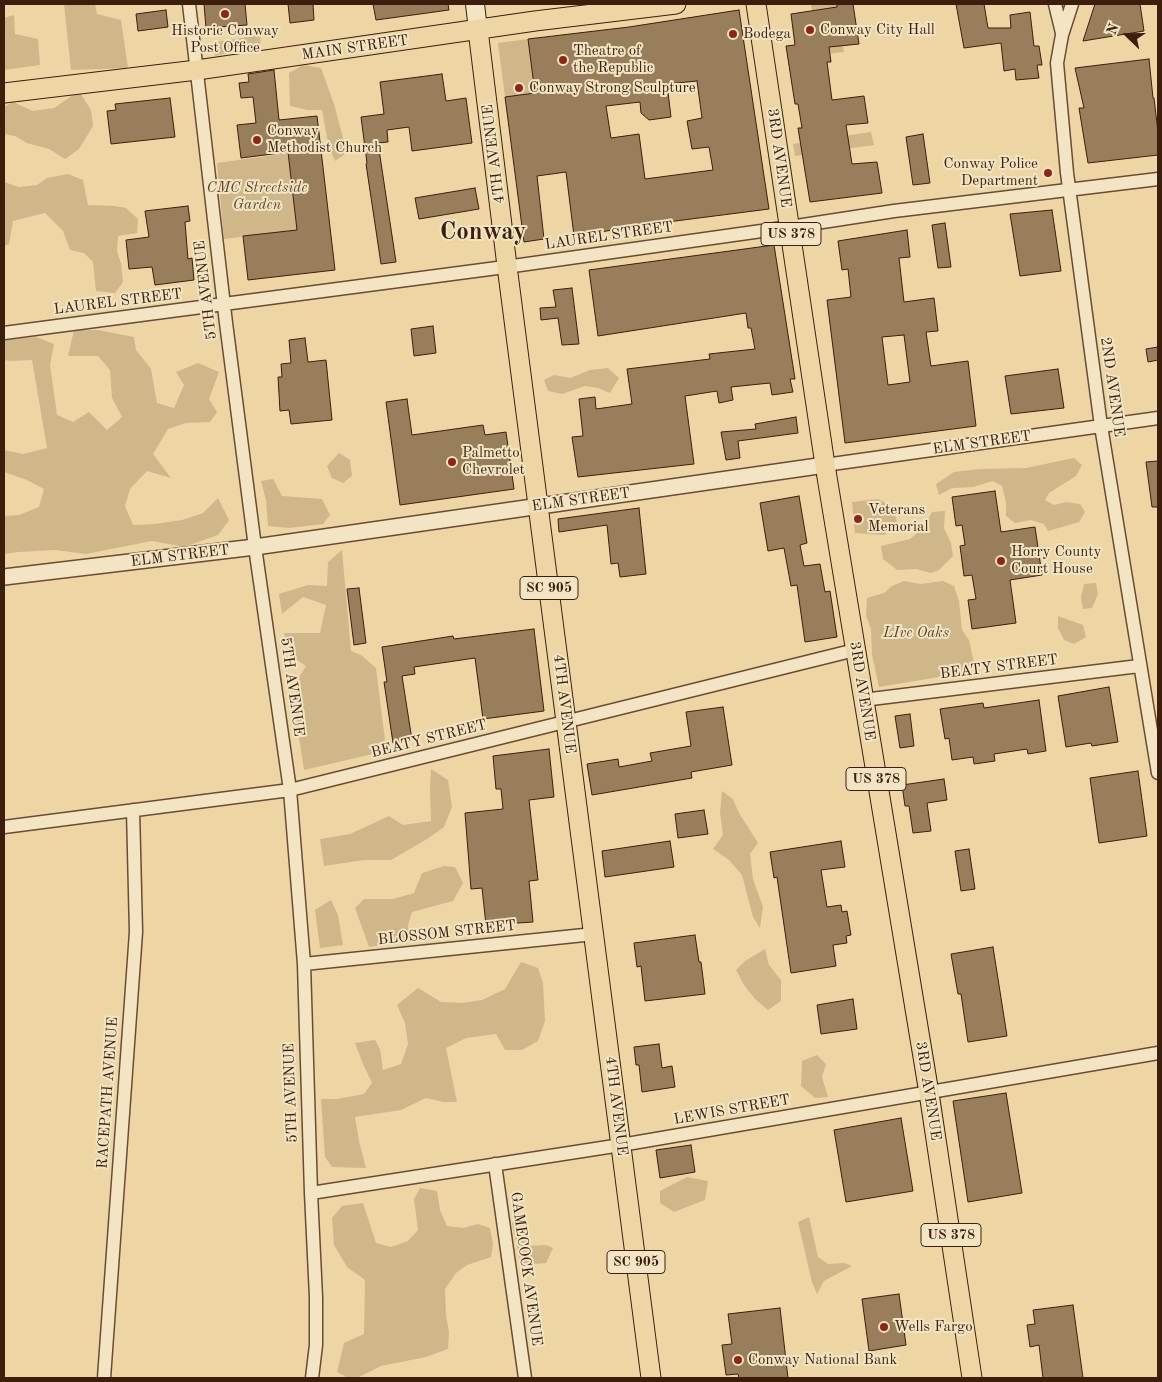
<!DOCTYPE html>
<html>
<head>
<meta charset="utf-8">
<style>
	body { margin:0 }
	#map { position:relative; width:1162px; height:1382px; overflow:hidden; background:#edd6a4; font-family:"Old Standard TT",serif }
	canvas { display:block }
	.frame { position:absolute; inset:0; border:5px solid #3d1e0d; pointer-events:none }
	.north { position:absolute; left:1102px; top:10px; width:50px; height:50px; -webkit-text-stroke:4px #f3e4c4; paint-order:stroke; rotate:292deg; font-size:14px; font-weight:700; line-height:20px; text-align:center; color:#3d1e0d }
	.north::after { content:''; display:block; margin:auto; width:18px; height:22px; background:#3d1e0d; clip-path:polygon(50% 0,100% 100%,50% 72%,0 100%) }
</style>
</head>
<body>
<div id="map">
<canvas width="1162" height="1382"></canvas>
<div class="frame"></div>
<div class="north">N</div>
</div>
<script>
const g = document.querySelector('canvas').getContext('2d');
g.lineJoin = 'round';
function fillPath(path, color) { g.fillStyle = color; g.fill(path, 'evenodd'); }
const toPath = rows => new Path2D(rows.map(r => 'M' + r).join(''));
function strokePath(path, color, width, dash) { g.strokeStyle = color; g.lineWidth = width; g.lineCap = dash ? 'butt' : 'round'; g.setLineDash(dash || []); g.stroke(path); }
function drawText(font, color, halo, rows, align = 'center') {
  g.font = font + ' "Old Standard TT",serif'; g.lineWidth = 4; g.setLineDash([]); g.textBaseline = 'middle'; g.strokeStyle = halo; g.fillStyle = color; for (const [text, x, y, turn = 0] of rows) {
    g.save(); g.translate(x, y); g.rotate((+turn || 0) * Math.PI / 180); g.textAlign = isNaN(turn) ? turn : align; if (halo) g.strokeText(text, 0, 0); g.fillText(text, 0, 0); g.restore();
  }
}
fillPath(toPath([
	[64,4,95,4,97,14,121,20,128,68,71,70],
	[811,4,837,4,844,52,818,55],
	[14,15,15,34,38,39,40,65,4,70,4,18],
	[261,35,260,45,215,56,216,42],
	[528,39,535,93,505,97,498,43],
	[303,65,321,68,334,104,343,138,345,154,335,161,329,148,322,110,307,110,290,106,289,73],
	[79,91,91,110,93,126,79,149,65,159,49,149,27,143,15,136,4,134,4,107,13,102,33,111,54,108],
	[871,132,874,145,795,156,793,144],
	[288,153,297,230,224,239,217,163],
	[68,174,83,180,88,205,115,206,126,208,138,219,137,233,118,236,117,251,121,264,123,282,115,293,96,291,93,262,84,253,70,250,63,231,45,213,13,221,9,244,4,246,4,182,19,187,37,185,47,178],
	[74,330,98,330,134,337,136,350,151,369,157,403,174,408,184,385,176,372,198,363,219,372,209,399,217,412,210,422,186,423,168,429,153,454,171,478,147,471,130,489,125,506,133,525,155,524,182,520,203,513,218,498,229,520,218,535,184,547,152,541,86,554,55,550,18,552,4,554,4,516,19,515,39,507,44,489,27,480,4,472,4,450,23,454,47,448,32,360,11,361,4,360,4,340,36,337,54,344,50,365,57,415,73,422,89,412,107,430,122,417,112,398,110,370,98,356,68,356],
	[608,368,619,378,610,393,598,388,585,386,562,394,548,391,544,380,554,375,570,378,590,370],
	[339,453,350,460,352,476,343,483,332,478,327,466],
	[1074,458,1082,465,1076,476,1049,493,1045,500,1054,505,1066,502,1080,504,1085,512,1079,522,1048,531,1044,524,1031,520,1015,523,1006,516,1006,502,1002,486,993,481,973,487,952,488,939,495,936,484,954,472,979,469,1026,468],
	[273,479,282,496,322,499,330,515,323,524,289,528,268,526,266,500,261,481],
	[878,499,893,507,897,522,885,535,855,533,852,502],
	[945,511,944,528,951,543,953,556,939,570,931,573,916,569,897,570,883,559,881,546,910,539,923,528,932,512],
	[342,550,351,651,361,655,376,668,385,740,373,754,304,770,295,711,297,680,306,666,288,654,284,633,320,633,326,605,303,597,282,614,279,594,308,585,327,586,328,562],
	[904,581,920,584,943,581,954,586,959,601,962,630,969,640,975,668,957,674,879,687,872,655,871,629,866,616,867,598,884,593,892,586],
	[1096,583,1098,594,1092,608,1083,609,1081,597,1084,584],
	[1058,616,1083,625,1086,637,1074,644,1064,640,1058,628],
	[431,769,448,780,452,807,444,827,427,839,391,860,364,860,324,866,320,839,350,834,389,816,403,825,431,821,430,789],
	[722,791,733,799,739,813,758,843,750,854,753,879,763,907,760,928,753,917,742,875,729,860,713,849,723,835,720,813],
	[444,866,455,867,463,883,453,901,412,912,408,925,409,941,369,947,355,908,364,899,393,899,414,893,422,873],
	[331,900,338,915,343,945,320,948,315,910],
	[765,949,769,965,781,980,781,1001,768,1010,755,999,744,985,736,970,745,961],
	[521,962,538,968,543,983,545,1021,538,1041,522,1050,505,1050,496,1034,466,1038,446,1048,457,1102,443,1102,426,1098,401,1110,355,1117,359,1141,366,1168,332,1167,325,1157,321,1099,337,1099,364,1094,372,1083,363,1064,355,1043,375,1040,380,1049,383,1070,401,1064,408,1044,405,1023,397,1005,418,988,441,1002,462,1003,482,1000,505,989],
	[817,1055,826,1064,822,1077,828,1097,815,1098,801,1086,802,1061],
	[687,1177,708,1181,705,1200,674,1212,660,1203,660,1191],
	[420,1188,437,1191,440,1210,447,1226,463,1228,478,1224,490,1228,493,1244,491,1257,467,1265,456,1273,445,1289,446,1315,449,1333,448,1349,426,1357,381,1366,357,1378,348,1378,337,1372,344,1343,364,1334,365,1280,347,1267,334,1245,332,1218,342,1206,363,1203,376,1243,391,1247,408,1241,418,1230,414,1199],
	[525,1217,529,1246,546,1245,553,1248,546,1263,521,1265,512,1223],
	[809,1217,818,1257,828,1264,844,1263,852,1266,824,1281,817,1294,812,1282,798,1222]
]), '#cfb78a');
const building = toPath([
	[204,4,245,4,247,25,206,28,204,4],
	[288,4,313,4,314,20,290,23,288,4],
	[373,4,448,4,449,10,376,20,373,4],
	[837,4,853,4,859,44,829,47,831,62,827,62,832,100,864,96,868,123,846,125,852,164,877,162,882,193,810,202,798,128,802,128,798,104,795,104,786,46,795,45,791,14,837,7,837,4],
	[956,4,984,4,988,28,1011,28,1010,15,1030,12,1034,46,1039,46,1042,65,1037,65,1039,78,1016,80,1015,69,1004,71,1001,43,964,48,956,4],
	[1095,4,1140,4,1144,31,1083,41,1095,4],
	[166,10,168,27,138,31,136,14,166,10],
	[739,10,769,209,652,224,574,236,566,172,537,176,544,239,524,242,505,97,535,93,528,39,629,27,739,10],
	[697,81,702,118,687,121,692,149,709,147,713,170,645,179,639,134,611,138,606,106,640,102,641,113,649,120,671,117,667,84,697,81],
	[1149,59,1153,98,1154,98,1158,132,1158,155,1088,163,1079,108,1084,108,1075,68,1149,59],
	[274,70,279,120,317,116,335,270,248,280,243,236,297,230,288,152,241,158,237,125,256,123,253,97,241,98,239,83,249,82,248,74,274,70],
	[442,74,446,101,466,98,472,143,412,151,409,127,387,130,388,142,378,143,396,262,381,264,366,164,367,163,361,117,384,114,380,82,442,74],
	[170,98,175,137,111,144,107,111,116,110,115,104,170,98],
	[923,134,930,183,913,185,906,137,923,134],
	[475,188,479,209,419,219,415,198,475,188],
	[188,206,190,221,185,222,188,259,192,258,194,280,155,285,152,267,129,269,126,240,149,237,145,211,188,206],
	[1052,210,1061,271,1020,276,1010,214,1052,210],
	[945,223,951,267,938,268,932,225,945,223],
	[907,230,910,257,899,258,904,302,934,298,938,331,926,332,931,366,968,361,976,426,845,443,827,300,851,297,848,269,842,270,838,241,907,230],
	[904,335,910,382,888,385,882,337,904,335],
	[774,245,795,379,790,379,793,392,772,395,770,383,731,387,733,400,719,403,717,391,685,396,694,464,578,477,572,437,583,436,579,399,595,397,596,409,632,404,627,369,710,359,709,354,755,349,751,328,748,328,746,313,598,336,589,270,774,245],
	[572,288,579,344,562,345,558,318,541,320,540,308,556,307,553,290,572,288],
	[433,326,436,353,414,356,411,329,433,326],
	[305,338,308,362,326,360,332,420,291,424,289,410,280,411,278,377,282,377,281,364,291,363,289,340,305,338],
	[1158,347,1158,360,1148,362,1146,349,1158,347],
	[1058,369,1064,408,1011,414,1005,376,1058,369],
	[407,399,412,435,483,425,485,435,506,432,514,489,400,505,386,402,407,399],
	[796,417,798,433,738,441,740,458,726,460,721,432,756,429,755,424,796,417],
	[1158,461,1158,507,1152,507,1146,462,1158,461],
	[995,491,1001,532,1035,527,1042,575,1010,580,1016,623,972,629,968,600,976,599,972,575,964,576,960,546,965,545,962,525,956,526,952,497,995,491],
	[799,496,807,543,800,545,804,566,820,564,825,592,830,591,837,637,805,642,797,585,791,586,784,548,768,551,760,503,799,496],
	[639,508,646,574,620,577,618,563,611,564,607,525,559,532,558,519,639,508],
	[359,588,366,643,354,645,347,589,359,588],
	[534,629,544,711,483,719,475,658,414,667,415,674,402,676,412,740,393,743,384,682,387,682,382,647,453,636,454,639,534,629],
	[1109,687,1118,742,1092,746,1091,743,1066,747,1058,696,1109,687],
	[1039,700,1046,751,1028,754,1027,749,994,754,995,761,974,764,973,757,952,760,949,738,945,739,940,709,983,703,984,708,1039,700],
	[723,707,732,765,691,772,692,778,592,795,587,764,618,759,619,767,652,761,650,753,691,746,686,712,723,707],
	[910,714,914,746,900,748,895,716,910,714],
	[549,749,554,797,529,800,538,880,529,881,533,922,486,925,482,888,471,889,465,813,503,809,501,789,496,789,493,756,549,749],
	[1138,771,1147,836,1099,843,1090,778,1138,771],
	[944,779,947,800,927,803,931,831,913,833,909,806,905,806,902,785,944,779],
	[704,810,708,834,678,838,675,814,704,810],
	[670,841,674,867,605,877,602,851,670,841],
	[841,841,845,867,821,870,827,907,841,905,842,912,847,911,851,935,846,936,847,943,833,945,836,966,791,973,777,877,774,878,770,852,841,841],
	[969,849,975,889,961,891,955,851,969,849],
	[695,935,699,962,701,962,705,994,645,1001,641,966,637,967,634,943,695,935],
	[993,947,1007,1036,968,1042,961,994,958,994,951,954,993,947],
	[853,999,857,1029,821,1034,817,1005,853,999],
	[659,1044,662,1068,672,1066,675,1087,642,1092,639,1065,636,1065,634,1047,659,1044],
	[1006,1093,1022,1193,968,1202,953,1101,1006,1093],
	[901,1118,913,1191,846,1202,834,1130,901,1118],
	[691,1145,695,1172,660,1178,656,1150,691,1145],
	[899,1294,906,1345,869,1351,862,1299,899,1294],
	[1073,1305,1083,1378,1043,1378,1039,1345,1030,1347,1027,1325,1035,1324,1033,1310,1073,1305],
	[780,1308,788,1378,739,1378,738,1374,726,1375,722,1345,732,1344,728,1314,780,1308]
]);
fillPath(building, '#997e5c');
strokePath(building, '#3d1e0d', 1);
const minor = toPath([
	[189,4,226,323,255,547,290,790,304,964,311,1193,316,1297,316,1345,312,1378],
	[1055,4,1062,33],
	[1072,4,1062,35,1057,63,1067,173,1101,426,1158,773],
	[4,333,520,265,790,227,894,211,1158,179],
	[825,465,1158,418],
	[863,700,1139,666],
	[4,827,290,790,855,650],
	[304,964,594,934],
	[495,1164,525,1378],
	[311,1193,621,1145,1158,1053],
	[104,1378,136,932,133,810]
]);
const tertiary = toPath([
	[4,577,255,547,825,465]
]);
const secondary = toPath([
	[475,4,478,30]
]);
const primary = toPath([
	[756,4,825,465,929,1093,972,1378],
	[478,30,507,266,651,1378],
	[4,93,197,70,535,21,676,4]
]);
strokePath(minor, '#694c33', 15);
strokePath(tertiary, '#694c33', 18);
strokePath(secondary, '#3d1e0d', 20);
strokePath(primary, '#3d1e0d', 21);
strokePath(minor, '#f3e4c4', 12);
strokePath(tertiary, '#f3e4c4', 15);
strokePath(secondary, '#f3e4c4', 18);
strokePath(primary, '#edd6a4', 19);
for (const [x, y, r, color] of [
	[225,14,5,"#8f2418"],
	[810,30,5,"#8f2418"],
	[733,34,5,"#8f2418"],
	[563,60,5,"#8f2418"],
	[519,88,5,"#8f2418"],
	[257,140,5,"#8f2418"],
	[1048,173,5,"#8f2418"],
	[452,462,5,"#8f2418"],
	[858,519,5,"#8f2418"],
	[1001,561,5,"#8f2418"],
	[884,1327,5,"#8f2418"],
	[738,1360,5,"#8f2418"]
]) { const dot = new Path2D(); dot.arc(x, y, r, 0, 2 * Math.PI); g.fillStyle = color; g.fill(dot); strokePath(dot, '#f3e4c4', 2); }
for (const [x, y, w] of [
	[791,234,60],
	[549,588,58],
	[876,779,60],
	[951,1235,60],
	[636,1262,58]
]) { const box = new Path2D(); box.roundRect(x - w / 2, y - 11.5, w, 23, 4); g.fillStyle = '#f3e4c4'; g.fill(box); strokePath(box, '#3d1e0d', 1); }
drawText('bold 14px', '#3d1e0d', null, [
	["US 378",791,234],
	["SC 905",549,588],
	["US 378",876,779],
	["US 378",951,1235],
	["SC 905",636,1262]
]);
drawText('15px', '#3d1e0d', '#f3e4c4', [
	["Conway City Hall",820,30],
	["Historic Conway",225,31,"center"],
	["Post Office",225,48,"center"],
	["Bodega",743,34],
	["Theatre of",573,51],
	["the Republic",573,68],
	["Conway Strong Sculpture",529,88],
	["Conway",267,131],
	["Methodist Church",267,148],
	["Conway Police",1038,164,"right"],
	["Department",1038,181,"right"],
	["Palmetto",462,453],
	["Chevrolet",462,470],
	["Veterans",868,510],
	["Memorial",868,527],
	["Horry County",1011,552],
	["Court House",1011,569],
	["Wells Fargo",894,1327],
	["Conway National Bank",748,1360]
], 'left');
drawText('15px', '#3d1e0d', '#f3e4c4', [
	["MAIN STREET",355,48,-8],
	["4TH AVENUE",494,154,-97],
	["3RD AVENUE",779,158,82],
	["LAUREL STREET",609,236,-8],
	["5TH AVENUE",206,290,-97],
	["LAUREL STREET",118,302,-7],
	["2ND AVENUE",1112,387,82],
	["ELM STREET",982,443,-8],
	["ELM STREET",581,500,-8],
	["ELM STREET",180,556,-7],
	["BEATY STREET",999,667,-7],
	["5TH AVENUE",292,687,82],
	["3RD AVENUE",862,691,81],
	["4TH AVENUE",564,704,83],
	["BEATY STREET",429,739,-14],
	["BLOSSOM STREET",447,933,-6],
	["3RD AVENUE",928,1091,81],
	["RACEPATH AVENUE",108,1093,-86],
	["5TH AVENUE",291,1093,-92],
	["4TH AVENUE",616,1106,83],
	["LEWIS STREET",732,1110,-10],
	["GAMECOCK AVENUE",526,1269,82]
]);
drawText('italic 15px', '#62442c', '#f3e4c4', [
	["CMC Streetside",257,188],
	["Garden",257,205],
	["LIve Oaks",916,633]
]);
drawText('bold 25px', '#3d1e0d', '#f3e4c4', [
	["Conway",483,232]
]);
</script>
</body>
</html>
